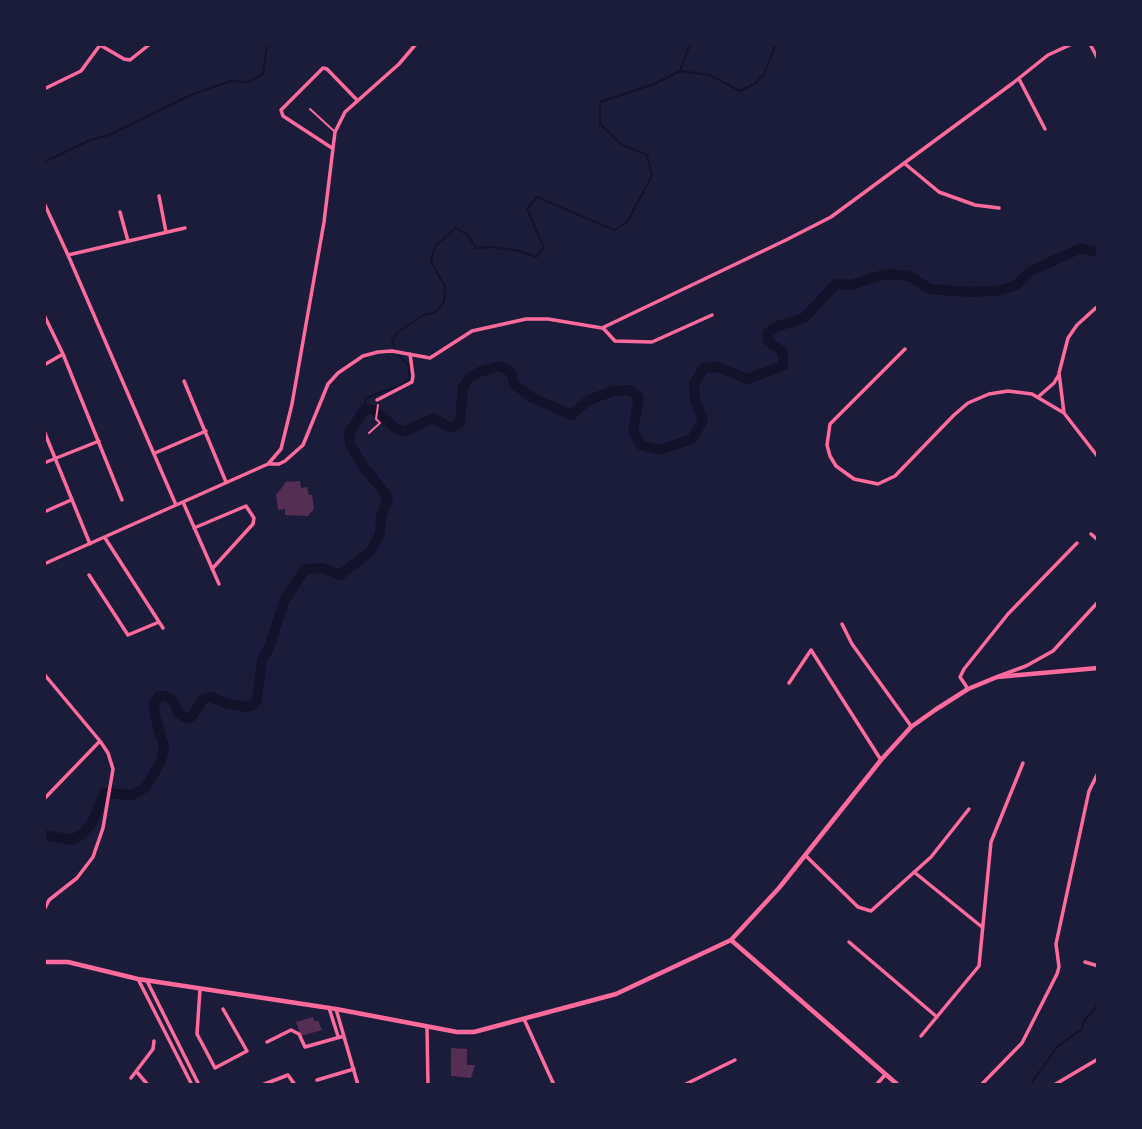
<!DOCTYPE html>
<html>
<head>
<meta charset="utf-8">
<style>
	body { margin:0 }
	#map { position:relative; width:1142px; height:1129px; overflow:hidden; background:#1b1b3a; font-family:"Titillium Web",sans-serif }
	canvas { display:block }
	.frame { position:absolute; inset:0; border:46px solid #1b1b3a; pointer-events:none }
</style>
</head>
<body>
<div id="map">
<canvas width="1142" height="1129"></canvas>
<div class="frame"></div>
</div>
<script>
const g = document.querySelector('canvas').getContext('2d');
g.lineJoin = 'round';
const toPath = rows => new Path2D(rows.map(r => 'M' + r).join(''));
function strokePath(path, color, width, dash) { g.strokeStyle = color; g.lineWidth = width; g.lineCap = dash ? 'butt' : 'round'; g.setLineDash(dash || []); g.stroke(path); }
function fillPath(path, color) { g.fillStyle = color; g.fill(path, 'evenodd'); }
strokePath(toPath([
	[680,71,690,44],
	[44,162,90,140,109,135,193,94,231,81,248,82,263,74,267,44],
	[395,349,392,340,398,332,425,314,434,313,444,302,445,286,431,262,435,246,456,228,468,235,476,248,493,247,520,251,536,257,544,248,527,209,537,197,614,230,627,222,652,176,647,155,622,145,600,124,600,102,654,84,680,71,710,75,740,91,756,83,764,74,776,44],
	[365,409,366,398,401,385,409,379,409,366,398,354],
	[814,1085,817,1084],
	[1030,1085,1057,1047,1082,1029,1083,1022,1095,1009,1098,1001]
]), '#12122b', 2);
strokePath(toPath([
	[44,835,72,840,82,834,92,823,104,793,132,795,146,787,161,761,164,747,155,716,154,703,159,696,165,696,173,700,178,713,186,718,191,717,203,699,210,697,225,703,245,707,252,706,257,700,262,660,269,648,284,601,305,569,323,568,340,575,371,551,380,533,381,517,388,497,363,466,350,444,349,433,365,409,375,410,394,427,403,432,434,418,446,426,453,427,460,422,463,387,469,378,479,372,500,366,511,372,514,384,531,397,571,415,589,400,613,391,630,390,639,397,633,432,641,445,659,450,692,439,703,420,695,400,694,384,704,368,718,367,747,379,783,366,783,352,769,342,767,333,778,326,804,318,836,284,851,285,886,274,910,276,929,289,969,292,995,291,1015,286,1031,271,1081,248,1098,252]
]), '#12122b', 10);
fillPath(toPath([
	[300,481,301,488,307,487,309,495,312,495,314,509,308,516,285,515,285,509,278,510,276,495,286,482],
	[313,1017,315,1022,318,1020,322,1030,301,1036,296,1022],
	[451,1048,467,1049,467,1065,475,1065,471,1078,451,1076]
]), '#542f53');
strokePath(toPath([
	[369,433,380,423,376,419,378,405]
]), '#ff6b9d', 2);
strokePath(toPath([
	[310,109,334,131]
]), '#ff6b9d', 2);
strokePath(toPath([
	[1090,44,1098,59],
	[100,45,124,59,130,60,150,44],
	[1019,79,1045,129],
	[44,89,81,71,100,45],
	[332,148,283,116,281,110,323,68,327,69,357,100],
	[904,163,939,192,975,205,999,208],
	[159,196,166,232],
	[44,203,68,255,176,505],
	[120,212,128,241],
	[68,255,185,228],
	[1098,306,1077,325,1068,338,1059,373,1064,413,1098,457],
	[44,315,63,354,122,500],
	[603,328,615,341,652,342,712,315],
	[905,349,830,424,827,445,830,456,836,466,854,479,878,484,895,476,954,415,968,403,989,394,1008,391,1032,394,1064,413],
	[44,365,63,354],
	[184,381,226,482],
	[1038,397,1054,383,1058,376],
	[377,400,412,382,413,376,410,354],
	[44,431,90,544],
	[155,453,206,431],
	[44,463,99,441],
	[268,464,281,449,292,404,324,222,335,132,345,112,399,64,416,44],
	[183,502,219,584],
	[44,512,71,500],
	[194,528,246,506,254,518,253,524,212,569],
	[1091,534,1098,540],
	[105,538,163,628],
	[44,564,268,464,279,464,285,461,303,445,328,384,338,373,363,356,378,352,392,351,430,358,472,331,526,319,548,319,602,328,786,240,831,217,1013,83,1048,55,1072,44],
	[89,575,128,635,159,622],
	[842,624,852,644,911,726],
	[44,674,100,741,108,753,113,769,103,828,93,857,77,878,49,900,44,910],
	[999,676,1026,666,1053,651,1098,602],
	[789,683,811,650,881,760],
	[968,689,960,677,964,669,1008,614,1077,543],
	[44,799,100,741],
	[805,855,858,907,871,911,931,857,969,809],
	[914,872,982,927],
	[849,942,937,1017],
	[1085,962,1098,966],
	[138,979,192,1085],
	[147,981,199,1085],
	[200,989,197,1034,215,1068,247,1051,223,1009],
	[329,1008,338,1036],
	[336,1009,358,1085],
	[524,1019,554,1085],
	[427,1028,428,1085],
	[921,1036,979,966,991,842,1023,763],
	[267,1042,291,1030,299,1034,305,1047,344,1036],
	[136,1071,148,1085],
	[131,1078,153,1049,154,1041],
	[317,1080,354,1069],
	[262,1085,288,1075,295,1085],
	[684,1085,735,1060],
	[876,1085,885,1075],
	[981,1085,1022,1043,1057,974,1059,967,1056,944,1089,791,1098,773],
	[1054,1085,1098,1059]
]), '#ff6b9d', 3.5);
strokePath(toPath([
	[731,940,898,1085]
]), '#ff6b9d', 4.5);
strokePath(toPath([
	[44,962,68,962,138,979,336,1009,457,1032,474,1032,616,994,731,940,779,888,881,760,911,727,935,710,968,689,997,677,1098,668]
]), '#ff6b9d', 4.5);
</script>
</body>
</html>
